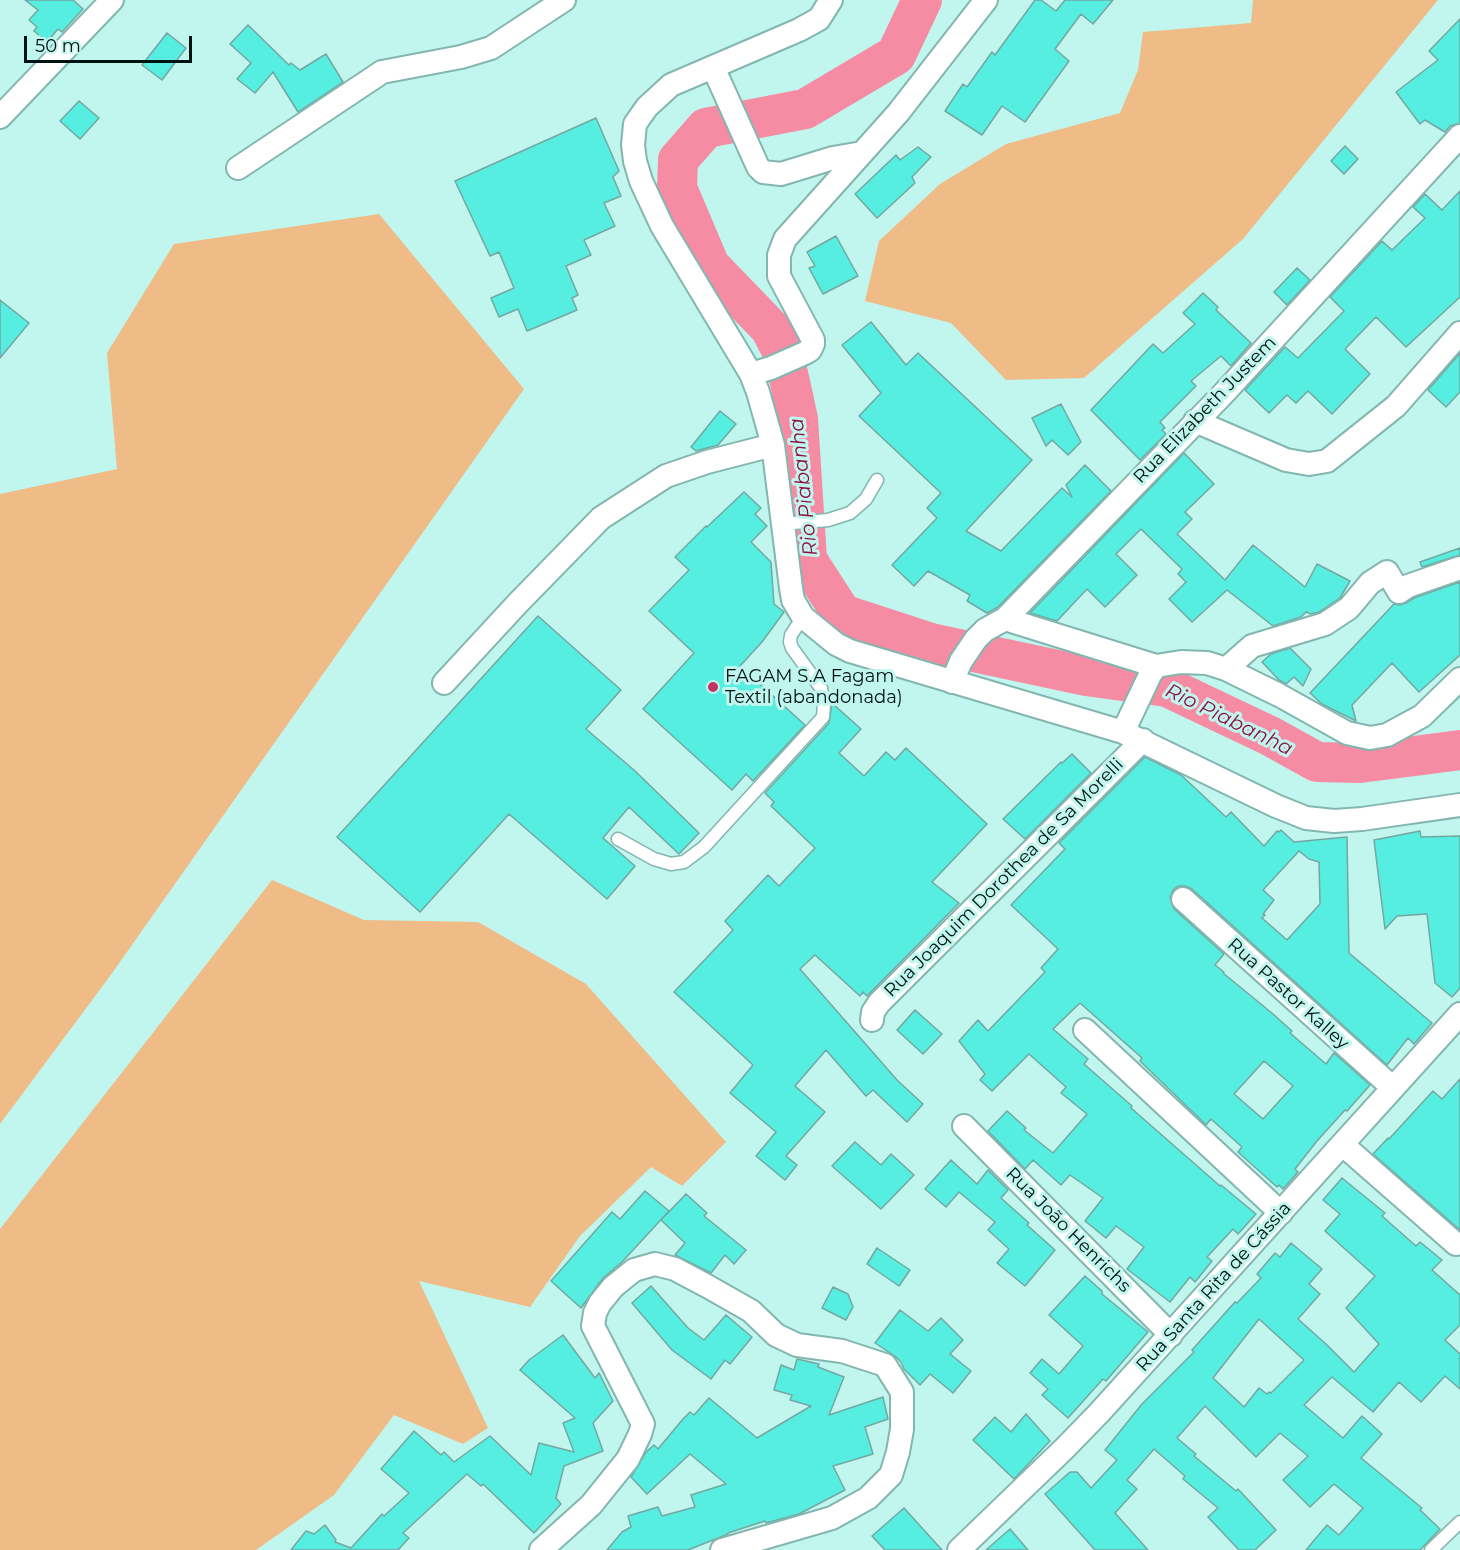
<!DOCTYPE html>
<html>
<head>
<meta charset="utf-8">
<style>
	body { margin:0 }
	#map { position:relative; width:1460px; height:1550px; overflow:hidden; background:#c1f6ef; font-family:Montserrat,sans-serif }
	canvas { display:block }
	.scale { position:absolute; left:24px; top:36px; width:168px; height:27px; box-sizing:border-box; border:3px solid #011311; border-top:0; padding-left:8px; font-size:18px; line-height:21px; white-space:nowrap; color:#011311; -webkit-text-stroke:4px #c1f6ef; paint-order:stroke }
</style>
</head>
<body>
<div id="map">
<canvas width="1460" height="1550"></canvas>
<div class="scale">50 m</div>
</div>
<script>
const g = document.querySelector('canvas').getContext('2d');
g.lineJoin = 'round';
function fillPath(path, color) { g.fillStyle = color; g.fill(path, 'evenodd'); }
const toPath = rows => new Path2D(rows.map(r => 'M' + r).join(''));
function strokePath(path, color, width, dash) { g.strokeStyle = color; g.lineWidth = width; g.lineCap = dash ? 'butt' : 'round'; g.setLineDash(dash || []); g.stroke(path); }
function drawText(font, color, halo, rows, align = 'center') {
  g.font = font + ' Montserrat,sans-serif'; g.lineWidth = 6; g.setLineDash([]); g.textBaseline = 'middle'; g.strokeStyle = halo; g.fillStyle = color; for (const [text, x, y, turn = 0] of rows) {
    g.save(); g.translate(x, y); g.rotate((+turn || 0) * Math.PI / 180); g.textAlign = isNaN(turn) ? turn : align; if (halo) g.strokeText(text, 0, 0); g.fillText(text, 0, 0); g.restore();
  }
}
fillPath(toPath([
	[1253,0,1438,0,1243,239,1084,378,1006,380,951,323,865,301,879,241,940,184,1006,144,1120,113,1138,70,1143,32,1251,23],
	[379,214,524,389,110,976,0,1124,0,494,117,469,107,353,174,244],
	[272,880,364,920,478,922,586,984,726,1142,682,1186,651,1167,580,1236,530,1307,419,1281,488,1428,463,1444,394,1415,334,1495,256,1550,0,1550,0,1229]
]), '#efbb86');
strokePath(toPath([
	[922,0,896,55,805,109,706,128,678,160,677,188,710,266,770,328,784,355,798,419,807,560,842,614,931,643,1086,676,1167,687,1270,736,1317,762,1360,763,1460,750]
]), '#f58ca3', 40);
const building = toPath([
	[25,0,73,0,83,9,62,32,58,29,47,42,34,31,37,27,29,20,38,10,25,0],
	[1035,0,1041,0,1056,11,1065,0,1113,0,1093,24,1081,14,1055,49,1069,61,1025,122,1002,106,982,135,945,111,963,84,967,87,992,52,995,55,1035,0],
	[1460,19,1460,123,1450,126,1445,132,1425,120,1420,124,1396,92,1438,60,1429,51,1460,19],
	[248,25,289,65,291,63,300,70,326,54,343,82,298,112,273,72,255,93,237,79,251,63,230,44,248,25],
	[167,33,186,48,162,80,142,65,167,33],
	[79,101,99,118,80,139,60,121,79,101],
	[596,118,619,171,613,177,621,196,604,203,615,226,584,240,591,255,566,266,578,295,572,298,577,310,527,331,518,309,499,317,491,298,514,288,499,252,490,256,455,181,596,118],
	[1345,146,1358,159,1344,174,1331,161,1345,146],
	[918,147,931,157,912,177,915,183,877,218,855,194,896,155,900,160,918,147],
	[1460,191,1460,297,1406,347,1376,317,1345,349,1370,374,1332,414,1308,391,1296,403,1287,395,1269,413,1245,390,1285,347,1298,358,1344,311,1330,297,1382,241,1392,250,1425,218,1413,207,1425,194,1442,210,1460,191],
	[836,236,858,276,823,294,809,268,815,266,807,252,836,236],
	[1297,268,1310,280,1287,305,1274,292,1297,268],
	[1203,293,1218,307,1216,310,1251,343,1231,366,1221,356,1191,381,1196,386,1160,422,1165,428,1162,430,1166,434,1140,460,1091,410,1153,344,1163,353,1195,324,1183,313,1203,293],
	[0,300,29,323,0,358,0,300],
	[871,322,906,365,918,353,1032,460,966,531,1001,551,1062,488,1072,497,1066,485,1085,465,1111,491,998,607,987,613,967,601,970,595,928,571,914,586,892,565,937,518,927,508,941,493,859,416,881,393,842,345,871,322],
	[1460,353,1460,392,1446,407,1428,390,1460,353],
	[1061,404,1081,442,1068,455,1052,440,1046,446,1032,418,1061,404],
	[720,411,736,424,718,445,696,451,691,447,720,411],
	[1184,453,1214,484,1185,512,1192,519,1177,534,1225,580,1253,545,1305,587,1317,564,1350,581,1340,598,1319,612,1311,614,1306,612,1301,617,1273,626,1227,590,1192,622,1169,599,1186,582,1178,574,1182,569,1141,529,1116,554,1137,575,1105,607,1087,589,1057,621,1030,613,1184,453],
	[744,492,761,508,755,514,767,526,751,542,771,562,774,604,784,612,762,642,740,666,805,725,753,781,746,774,732,790,643,709,694,653,649,611,689,570,675,557,706,526,707,527,744,492],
	[1460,548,1460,555,1422,567,1420,562,1460,548],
	[1460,582,1460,655,1419,692,1392,663,1352,705,1356,721,1322,704,1310,693,1394,604,1400,605,1406,603,1414,598,1460,582],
	[538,616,621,690,586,729,634,770,699,833,679,854,629,807,603,838,635,866,607,899,509,814,420,912,337,837,538,616],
	[1290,648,1311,669,1303,686,1294,677,1286,684,1279,680,1262,662,1271,654,1290,648],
	[832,703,861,729,839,753,864,776,886,752,895,760,906,748,987,824,932,882,959,903,867,996,863,992,860,996,815,955,800,969,897,1080,923,1104,907,1122,873,1090,866,1096,826,1050,795,1086,825,1112,786,1156,797,1165,785,1180,756,1156,776,1132,730,1093,753,1065,674,992,733,930,725,921,768,875,779,886,815,848,771,806,774,802,765,793,829,723,832,703],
	[1072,754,1091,773,1025,839,1003,819,1061,762,1062,763,1072,754],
	[1145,757,1181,775,1226,817,1231,812,1264,846,1277,831,1279,832,1281,830,1294,842,1347,837,1349,953,1432,1023,1414,1044,1408,1038,1387,1065,1192,889,1185,886,1178,886,1173,890,1170,897,1174,909,1224,954,1215,965,1224,972,1223,973,1273,1014,1292,1031,1290,1033,1326,1064,1334,1053,1370,1085,1347,1111,1345,1110,1317,1141,1295,1169,1298,1172,1283,1189,1279,1185,1277,1187,1238,1152,1242,1147,1211,1119,1206,1125,1202,1121,1140,1061,1142,1058,1080,1003,1053,1029,1088,1059,1084,1064,1132,1106,1131,1108,1220,1186,1221,1185,1256,1214,1238,1234,1233,1229,1207,1257,1212,1261,1195,1282,1190,1277,1170,1302,1127,1269,1144,1247,1116,1226,1106,1238,1085,1221,1103,1198,1070,1175,1061,1185,1033,1160,1025,1169,988,1131,1007,1111,1026,1128,1024,1130,1053,1153,1087,1114,1061,1093,1066,1087,1029,1054,992,1091,980,1080,985,1074,959,1041,978,1020,988,1031,1045,972,1041,968,1058,949,1011,905,1065,849,1059,843,1145,757],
	[1299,851,1309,859,1319,862,1320,904,1287,940,1262,918,1265,915,1263,914,1274,900,1263,890,1299,851],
	[1264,1061,1293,1086,1263,1119,1234,1094,1264,1061],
	[1420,831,1421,837,1460,836,1460,988,1452,997,1435,983,1427,914,1397,916,1385,929,1374,840,1420,831],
	[915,1010,942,1034,923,1054,897,1030,915,1010],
	[1460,1079,1460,1230,1373,1154,1388,1138,1389,1139,1433,1091,1442,1099,1460,1079],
	[855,1142,881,1165,891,1154,914,1175,881,1209,832,1166,855,1142],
	[951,1160,977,1184,988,1170,1008,1190,1001,1198,1029,1223,1027,1225,1055,1250,1025,1286,997,1263,1009,1249,988,1230,995,1222,959,1192,946,1207,925,1189,951,1160],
	[1342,1178,1385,1213,1382,1216,1416,1246,1420,1242,1442,1260,1432,1270,1460,1295,1460,1325,1445,1340,1460,1354,1460,1389,1445,1376,1421,1402,1399,1382,1373,1412,1332,1377,1304,1405,1343,1438,1362,1416,1382,1434,1361,1458,1422,1508,1420,1510,1440,1529,1420,1550,1306,1550,1327,1525,1339,1535,1363,1508,1334,1484,1310,1507,1283,1480,1308,1456,1280,1433,1256,1457,1205,1406,1177,1438,1196,1454,1194,1456,1236,1491,1238,1489,1276,1530,1255,1550,1239,1550,1208,1517,1218,1508,1183,1479,1185,1476,1154,1449,1127,1480,1137,1489,1115,1513,1148,1550,1095,1550,1045,1494,1070,1472,1077,1472,1091,1488,1117,1460,1105,1450,1142,1404,1194,1352,1192,1350,1235,1302,1237,1303,1261,1278,1257,1274,1275,1253,1280,1257,1291,1243,1322,1269,1309,1284,1320,1294,1298,1319,1327,1345,1354,1372,1379,1344,1346,1308,1375,1276,1325,1231,1340,1214,1323,1200,1342,1178],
	[1259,1319,1304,1360,1271,1393,1269,1392,1267,1394,1259,1388,1244,1407,1213,1378,1259,1319],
	[645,1191,669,1211,622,1262,603,1278,581,1308,551,1281,612,1212,620,1219,645,1191],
	[686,1194,707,1213,704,1216,746,1250,734,1264,725,1255,711,1273,675,1255,685,1243,661,1220,686,1194],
	[877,1248,910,1270,899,1286,867,1264,877,1248],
	[1085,1276,1102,1291,1102,1294,1148,1332,1106,1381,1103,1379,1068,1418,1042,1395,1048,1389,1030,1373,1042,1359,1059,1374,1083,1346,1049,1315,1085,1276],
	[651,1286,688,1328,704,1340,726,1315,752,1337,730,1364,725,1360,711,1379,672,1350,632,1303,651,1286],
	[833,1287,848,1294,853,1307,846,1320,822,1308,833,1287],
	[900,1310,928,1331,941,1318,963,1340,950,1354,971,1371,953,1393,930,1374,920,1385,904,1369,901,1362,896,1357,875,1343,900,1310],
	[563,1335,595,1378,599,1373,613,1401,593,1423,603,1451,564,1466,556,1498,561,1504,534,1533,483,1484,481,1486,467,1474,403,1533,409,1538,398,1550,291,1550,306,1531,314,1534,325,1525,336,1540,335,1542,351,1548,382,1514,384,1516,409,1493,381,1469,414,1431,441,1455,444,1452,454,1462,490,1436,531,1475,539,1443,574,1452,563,1423,575,1418,520,1370,529,1360,563,1335],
	[797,1359,819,1364,818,1367,844,1377,829,1415,883,1397,888,1419,865,1427,873,1454,833,1466,845,1490,799,1514,766,1523,765,1521,728,1533,728,1534,688,1550,607,1550,622,1532,631,1527,628,1516,658,1507,662,1516,695,1507,691,1495,726,1484,690,1454,647,1494,631,1477,646,1452,654,1445,658,1449,683,1419,690,1412,694,1415,709,1398,757,1438,811,1406,790,1400,792,1395,774,1390,781,1365,794,1370,797,1359],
	[1026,1414,1050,1441,1014,1479,973,1440,995,1417,1011,1432,1026,1414],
	[904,1508,942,1550,885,1550,872,1536,904,1508],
	[1010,1529,1028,1550,986,1550,1010,1529]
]);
fillPath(building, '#55eee0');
strokePath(building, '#74a7a1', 1.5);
const lane = toPath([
	[782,524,828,520,850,513,866,499,877,480],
	[618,839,654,859,671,864,684,862,704,847,823,717,824,704,821,688,792,648,790,642,791,635,803,617],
	[1431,1550,1460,1522]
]);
const street = toPath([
	[831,0,819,19,799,30,671,85,647,107,635,124,633,145,635,161,641,181,662,226,751,374,758,392,773,445,791,588,793,600,803,617,836,644,850,651,1123,732,1276,806,1306,818,1334,821,1362,819,1460,805],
	[713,67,758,167,763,172,781,174,833,158,862,153],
	[0,117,112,0],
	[238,168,382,72,461,57,491,48,564,0],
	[751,374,771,368,805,353,810,350,813,344,813,340,779,276,779,255,785,239,898,113,986,0],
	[1195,421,1286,460,1309,464,1327,461,1396,406,1460,333],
	[1005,619,1156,666,1181,662,1207,663,1226,669,1279,695,1347,733,1370,738,1387,735,1422,716,1460,679],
	[1226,669,1252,646,1325,624,1349,608,1370,583,1387,572,1399,592,1408,586,1460,568],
	[952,682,961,661,976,639,985,630,1005,619,1225,392,1460,136],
	[444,683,518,603,601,518,666,476,707,462,773,445],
	[1123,732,1150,675,1156,666],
	[1183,899,1393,1088],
	[872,1020,873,1012,879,1003,1143,740],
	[1085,1030,1281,1213],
	[964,1126,1171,1335],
	[1343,1145,1456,1244],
	[541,1550,591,1505,628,1459,640,1434,643,1424,593,1326,595,1313,600,1303,613,1287,634,1270,655,1264,675,1269,707,1286,751,1311,776,1335,797,1345,842,1351,885,1365,902,1392,902,1429,898,1452,891,1475,868,1498,832,1518,722,1550],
	[959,1550,1064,1449,1099,1413,1460,1014]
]);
strokePath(lane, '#83b6b0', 15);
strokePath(street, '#83b6b0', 26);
strokePath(lane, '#fff', 12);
strokePath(street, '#fff', 22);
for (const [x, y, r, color] of [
	[713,687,6,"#c23461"]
]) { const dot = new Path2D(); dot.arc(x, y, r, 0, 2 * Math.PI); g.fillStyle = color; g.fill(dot); strokePath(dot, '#c1f6ef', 2); }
drawText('18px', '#011311', '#c1f6ef', [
	["Rua Elizabeth Justem",1205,410,-46],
	["Rua Joaquim Dorothea de Sa Morelli",1004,878,-45],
	["Rua Pastor Kalley",1288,994,42],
	["Rua João Henrichs",1068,1230,45],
	["Rua Santa Rita de Cássia",1214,1287,-48]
]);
drawText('18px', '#011311', '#c1f6ef', [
	["FAGAM S.A Fagam",725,677],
	["Textil (abandonada)",725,698]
], 'left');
drawText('italic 20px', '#8f1040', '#c1f6ef', [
	["Rio Piabanha",804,487,-96],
	["Rio Piabanha",1229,720,26]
]);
</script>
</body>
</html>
